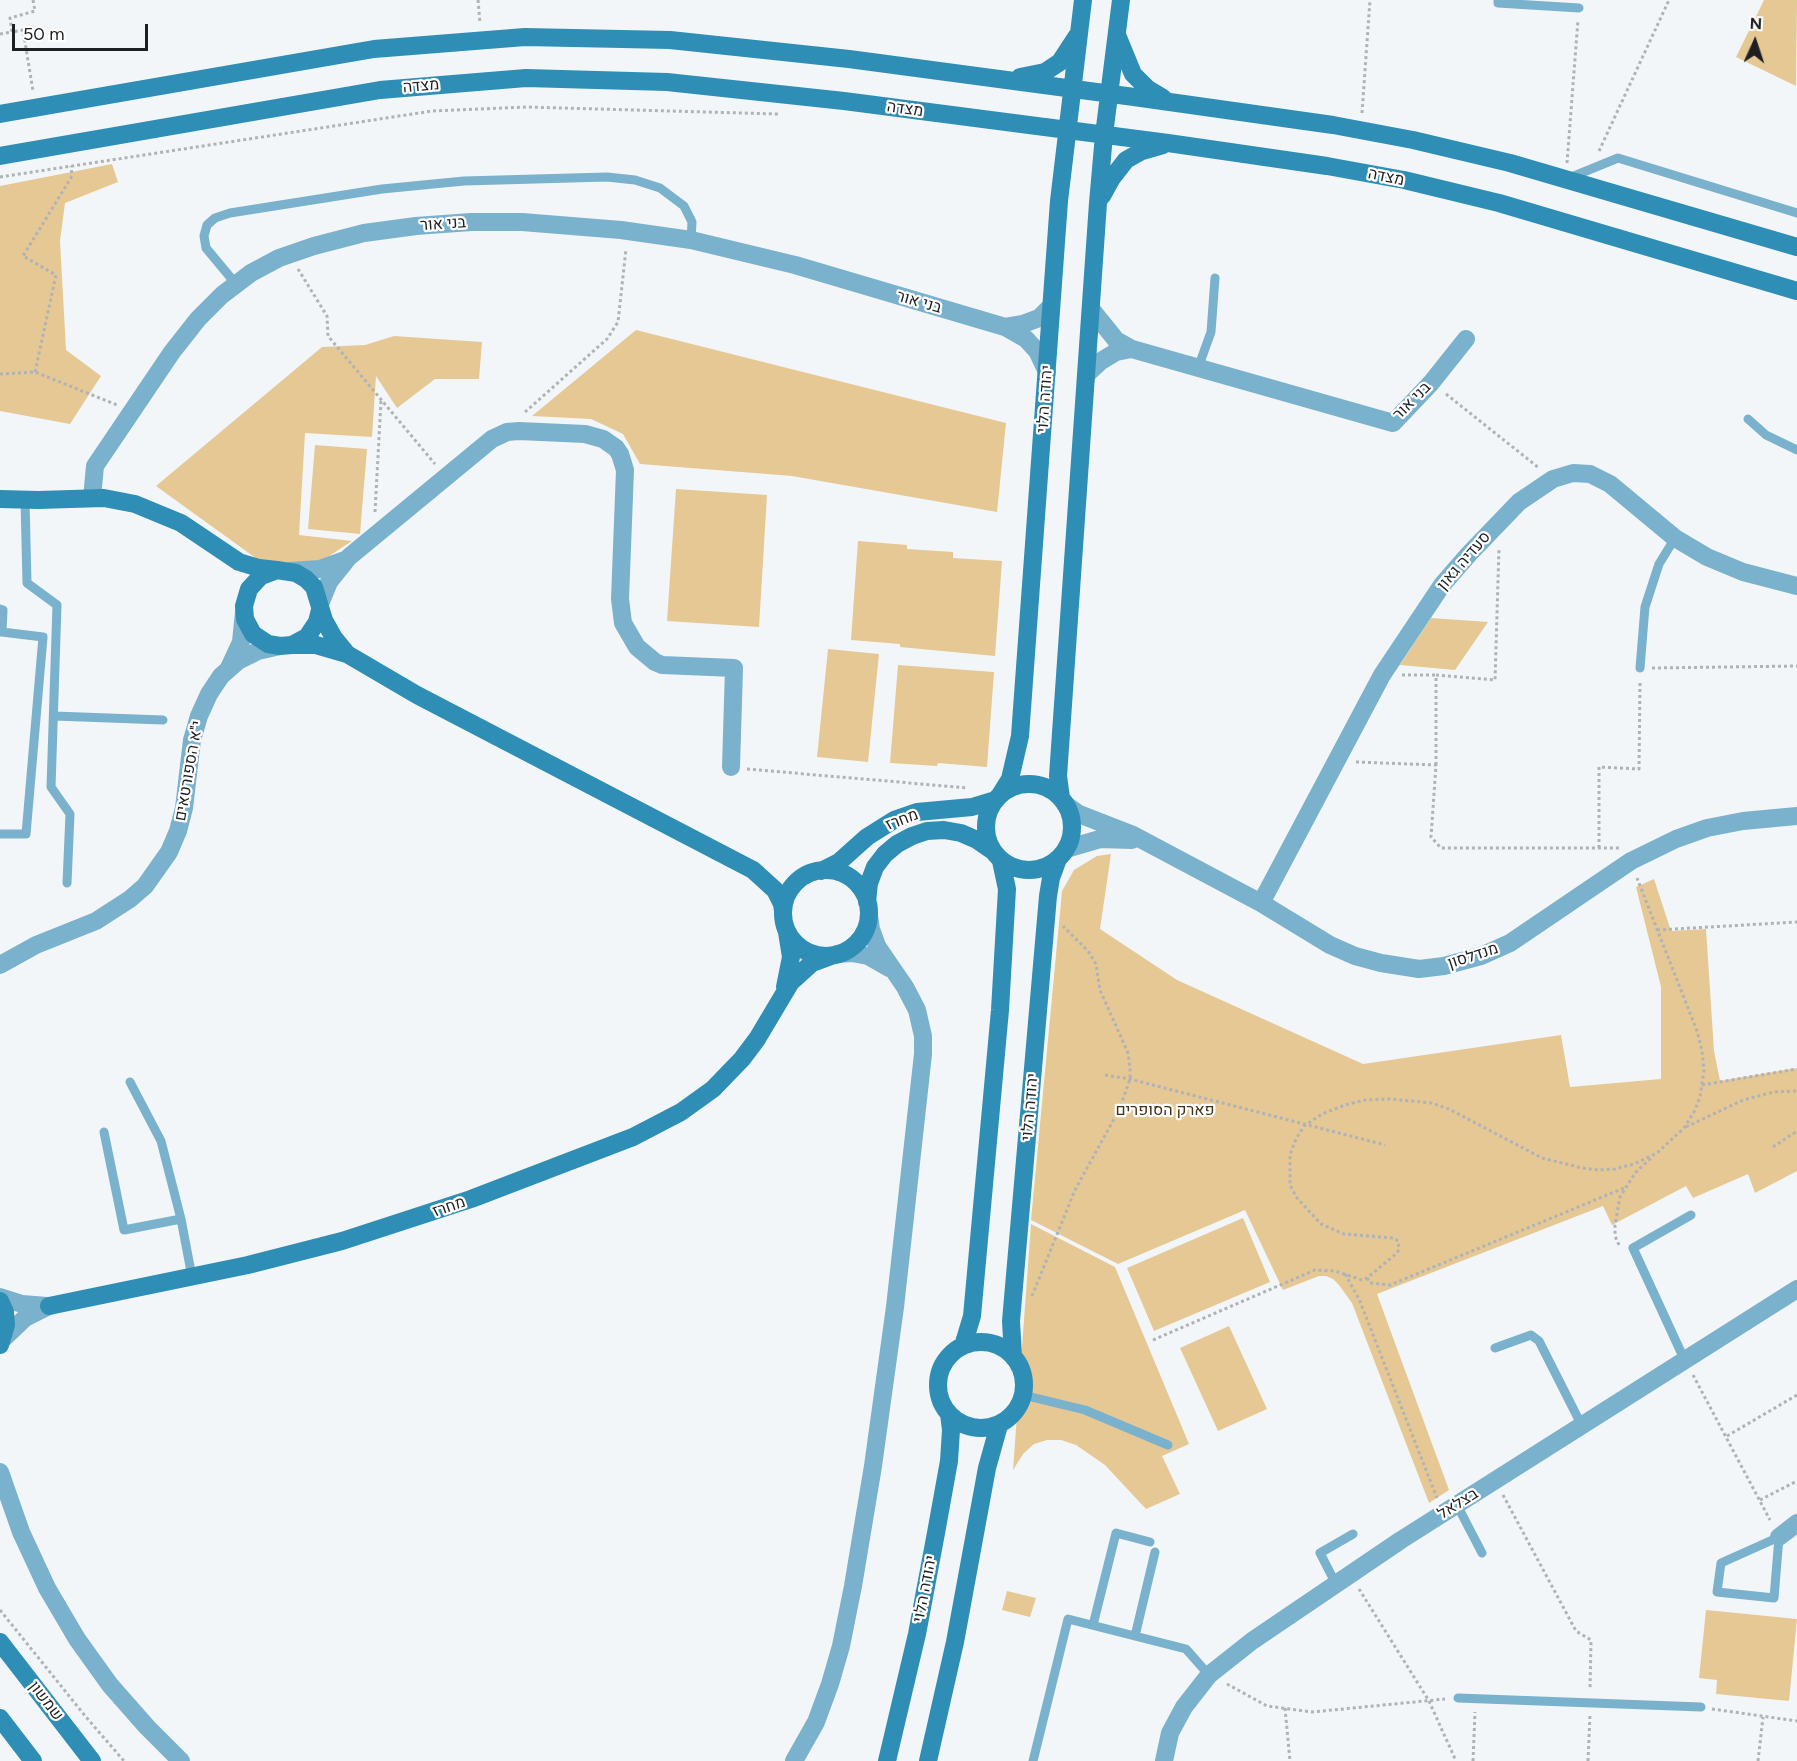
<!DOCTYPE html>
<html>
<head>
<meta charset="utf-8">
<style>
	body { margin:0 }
	#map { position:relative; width:1797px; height:1761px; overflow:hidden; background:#f2f6f8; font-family:Figtree,sans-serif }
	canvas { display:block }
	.north { position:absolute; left:1725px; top:12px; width:60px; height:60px; -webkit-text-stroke:4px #fff; paint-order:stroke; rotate:3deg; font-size:16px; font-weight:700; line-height:24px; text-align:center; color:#1e1f20 }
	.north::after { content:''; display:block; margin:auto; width:21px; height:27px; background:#1e1f20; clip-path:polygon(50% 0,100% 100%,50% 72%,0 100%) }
	.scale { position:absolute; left:12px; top:24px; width:136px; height:27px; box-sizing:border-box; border:3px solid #1e1f20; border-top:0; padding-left:8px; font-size:18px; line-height:21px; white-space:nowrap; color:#1e1f20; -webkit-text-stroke:4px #fff; paint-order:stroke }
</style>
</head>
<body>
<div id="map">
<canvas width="1797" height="1761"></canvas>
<div class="north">N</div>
<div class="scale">50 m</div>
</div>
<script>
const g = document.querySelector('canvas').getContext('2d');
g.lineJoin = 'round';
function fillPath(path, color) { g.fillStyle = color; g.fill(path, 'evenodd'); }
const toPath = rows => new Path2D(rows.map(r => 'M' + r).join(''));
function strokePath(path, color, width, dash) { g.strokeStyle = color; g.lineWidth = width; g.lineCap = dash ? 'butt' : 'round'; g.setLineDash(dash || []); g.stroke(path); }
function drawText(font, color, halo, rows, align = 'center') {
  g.font = font + ' Figtree,Heebo,sans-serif'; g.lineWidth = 4.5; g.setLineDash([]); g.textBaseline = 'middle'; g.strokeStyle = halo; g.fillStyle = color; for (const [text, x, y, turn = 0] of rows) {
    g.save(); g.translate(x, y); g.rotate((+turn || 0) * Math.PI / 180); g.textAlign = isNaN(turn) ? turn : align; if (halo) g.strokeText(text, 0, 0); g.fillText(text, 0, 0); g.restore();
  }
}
fillPath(toPath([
	[1764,0,1797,0,1796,86,1736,57],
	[112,164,118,182,65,203,60,241,66,350,101,376,70,424,0,411,0,186],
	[636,330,1006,423,997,512,792,476,640,464,623,434,591,419,532,416],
	[394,336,482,342,479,379,435,379,397,408,376,376,372,437,305,433,299,535,352,541,320,562,292,566,257,559,156,486,322,347,365,345],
	[315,445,367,449,360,534,308,529],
	[676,489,767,495,759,627,667,621],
	[858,541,907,545,907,549,953,552,953,558,1002,561,995,656,900,647,900,644,851,640],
	[1431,618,1488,622,1455,670,1400,665],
	[828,649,879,654,868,762,817,757],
	[898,665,994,672,987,767,938,763,937,766,890,763],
	[1111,854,1100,929,1177,980,1363,1064,1561,1035,1570,1087,1661,1079,1661,987,1636,887,1654,879,1671,931,1706,929,1714,1051,1720,1081,1797,1068,1797,1171,1755,1193,1748,1174,1693,1198,1686,1186,1612,1225,1603,1206,1377,1294,1449,1490,1429,1503,1352,1303,1339,1285,1333,1279,1326,1276,1319,1276,1283,1290,1245,1210,1118,1264,1031,1220,1062,891,1074,870,1097,856],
	[1243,1218,1270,1282,1154,1331,1127,1268],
	[1031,1224,1115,1267,1189,1444,1162,1456,1180,1494,1146,1509,1105,1465,1076,1445,1061,1440,1047,1440,1034,1444,1023,1454,1013,1470],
	[1229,1326,1267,1409,1218,1431,1180,1348],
	[1007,1591,1036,1598,1030,1617,1002,1610],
	[1706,1610,1797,1619,1789,1701,1716,1694,1717,1680,1699,1678]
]), '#e6c895');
strokePath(toPath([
	[33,0,35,11,10,18,12,32,23,30,33,91],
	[478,0,480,23],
	[0,34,12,32],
	[1362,113,1370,0],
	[1599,151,1669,0],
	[1567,163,1578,20],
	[0,177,432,111,526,107,778,114],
	[298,269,327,316,328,336,435,464],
	[35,372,56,275,23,256,72,176,71,166],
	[0,374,35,372,117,405],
	[1446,394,1539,468],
	[525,412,607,339,618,322,626,249],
	[375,512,381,401],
	[1652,668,1797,666],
	[1402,675,1436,675],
	[1356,762,1436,765,1431,837,1441,848,1619,848],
	[1436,765,1436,675,1495,680,1499,548],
	[747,769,968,788],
	[1599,848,1599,767,1639,769,1640,681],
	[1657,930,1797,922],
	[1105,1075,1130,1079,1385,1145],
	[1702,1085,1797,1069],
	[1686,1127,1743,1100,1774,1092,1797,1091],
	[1773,1147,1797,1131],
	[1619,1245,1615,1236,1615,1225,1620,1197,1635,1173,1652,1157],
	[1345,1274,1359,1299,1437,1498],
	[1367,1278,1370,1283,1390,1285,1624,1188],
	[1032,1296,1075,1190,1120,1108,1130,1079,1130,1068,1128,1053,1100,990,1096,964,1088,951,1063,926],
	[1153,1340,1315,1270,1335,1271,1362,1280,1367,1278,1397,1253,1399,1249,1398,1241,1394,1238,1344,1234,1321,1224,1297,1198,1290,1185,1290,1155,1296,1139,1304,1126,1322,1114,1345,1105,1365,1100,1390,1099,1432,1103,1449,1109,1542,1158,1582,1168,1598,1170,1615,1169,1634,1164,1657,1153,1684,1128,1694,1112,1700,1097,1704,1070,1702,1051,1697,1031,1637,878],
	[1693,1375,1770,1520],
	[1727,1436,1797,1395],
	[1503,1495,1576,1631,1591,1640,1590,1690],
	[1760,1500,1797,1481],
	[1359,1589,1429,1701,1456,1761],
	[0,1610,86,1717,124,1761],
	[1227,1684,1267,1706,1312,1712,1445,1699],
	[1285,1708,1290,1761],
	[1712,1709,1797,1721],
	[1473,1761,1475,1712],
	[1588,1761,1590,1715],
	[1758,1761,1763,1717]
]), '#b0b3b5', 3, [3, 3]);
strokePath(toPath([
	[1498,0,1498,3,1579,8],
	[1569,178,1618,158,1797,213],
	[236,284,206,248,204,236,207,225,215,218,230,213,382,189,464,181,607,177,635,180,660,188,684,206,692,222,691,240],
	[1198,368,1211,332,1215,278],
	[1748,419,1766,435,1797,450],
	[25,500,27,583,57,605,51,787,70,814,67,883],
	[0,609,3,610,2,632,43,637,26,834,0,834],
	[1640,668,1645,607,1659,564,1675,538],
	[54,716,163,720],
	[130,1082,161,1141,181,1219,192,1277],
	[104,1132,124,1230,181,1219],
	[1495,1348,1531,1335,1539,1341,1582,1426],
	[1685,1361,1633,1248,1691,1215],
	[1023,1395,1085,1410,1168,1445],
	[1457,1505,1482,1553],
	[1779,1537,1774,1598,1717,1592,1721,1563,1779,1537],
	[1336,1584,1320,1553,1353,1534],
	[1093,1625,1116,1533,1150,1542],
	[1135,1636,1155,1552],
	[1458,1698,1701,1707],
	[1033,1761,1068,1619,1186,1649,1209,1675]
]), '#7ab1cc', 9);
strokePath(toPath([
	[1091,309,1116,340,1132,349,1393,423,1431,383,1466,339],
	[1005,327,1023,324,1039,318,1051,306],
	[1086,375,1101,361,1116,352,1132,349],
	[92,498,95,466,172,352,198,319,222,295,251,273,279,258,314,246,364,233,416,226,471,222,522,222,621,230,691,240,795,265,1005,327,1026,339,1037,351,1047,372],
	[290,571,320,569,345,560],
	[320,604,329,582,349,557,492,439,507,432,519,431,585,434,603,439,616,448,620,454,625,470,620,599,623,623,637,647,655,662,662,665,734,668,731,767],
	[229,668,241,642,244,612],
	[1065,804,1079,814,1133,835,1261,903,1330,945,1355,956,1381,963,1419,969,1444,966,1481,956,1510,943,1631,861,1676,839,1707,828,1743,821,1797,816],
	[1066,849,1100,839,1132,840],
	[1261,903,1382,675,1442,585,1469,554,1519,502,1553,479,1573,473,1590,474,1610,484,1675,538,1707,557,1743,572,1797,586],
	[837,954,852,953,868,956,889,968],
	[0,965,36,945,96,921,130,899,145,886,169,852,178,831,184,808,192,740,199,716,209,694,221,676,238,661,258,651,280,646],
	[0,1297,22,1304,47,1306],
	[4,1338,25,1318,49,1306],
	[0,1472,21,1532,47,1588,77,1639,110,1685,147,1727,181,1761],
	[1779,1537,1797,1523],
	[794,1761,816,1722,830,1684,841,1646,853,1586,873,1466,895,1307,923,1054,923,1036,917,1010,905,987,877,946,871,929,869,916],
	[1164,1761,1170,1733,1184,1707,1209,1675,1252,1641,1401,1540,1797,1289]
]), '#7ab1cc', 18);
strokePath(toPath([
	[1117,35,1133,74,1148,89,1163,98],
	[1020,77,1045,72,1060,62,1077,36],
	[0,114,374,49,525,37,670,40,849,59,1134,97,1333,125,1413,140,1510,163,1797,247],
	[0,156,380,90,526,78,667,82,844,101,1168,143,1327,166,1404,180,1499,203,1797,291],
	[1102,196,1112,178,1126,160,1142,151,1163,145],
	[0,499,38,500,104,498,135,504,181,523,239,562,259,568,277,570],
	[320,610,317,622,307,637,292,645,280,646,268,644,253,634,245,619,244,606,249,589,261,576,277,570,296,573,306,579,314,587,324,620,334,638,347,654],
	[292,645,316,645,347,654,417,695,753,870,775,890,782,904,783,911],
	'986 827a43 43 0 1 1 86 0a43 43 0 1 1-86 0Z',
	[1000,795,1010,779,1020,736,1059,201,1083,0],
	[1061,798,1058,776,1098,203,1104,135,1121,0],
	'783 913a43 43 0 1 1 86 0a43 43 0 1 1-86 0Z',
	[821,871,839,862,867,837,894,820,917,812,972,807,995,800],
	[867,902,869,883,875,867,885,854,897,844,912,836,927,831,944,830,961,833,977,840,993,851],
	[785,987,791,957,787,932],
	[0,1301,5,1312,6,1325,0,1345],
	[49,1306,248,1265,342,1241,471,1199,633,1137,681,1112,713,1089,742,1059,757,1039,791,982,812,963,831,956],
	'938 1385a43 43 0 1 1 86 0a43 43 0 1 1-86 0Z',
	[963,1346,972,1316,1000,1010,1007,889,1001,861],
	[1013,1356,1011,1321,1048,896,1051,878,1058,859],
	[0,1642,92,1761],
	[0,1718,33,1761],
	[887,1761,917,1634,936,1533,949,1461,951,1430,949,1414],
	[928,1761,955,1642,987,1468,999,1425]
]), '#2e8eb5', 18);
drawText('16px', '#1e1f20', '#fff', [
	["מצדה",421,86,-5],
	["מצדה",905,109,8],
	["מצדה",1386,177,11],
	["בני אור",443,224,-4],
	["בני אור",919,302,16],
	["יהודה הלוי",1045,399,-86],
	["בני אור",1412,401,-45],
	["סעדיה גאון",1464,561,-49],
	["י\"א הספורטאים",189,771,-80],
	["מחרז",902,820,-21],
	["מנדלסון",1473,956,-18],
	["יהודה הלוי",1030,1107,-85],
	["מחרז",449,1207,-19],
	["בצלאל",1458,1504,-32],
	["יהודה הלוי",925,1589,-79],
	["שמשון",46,1701,52]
]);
drawText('16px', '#423214', '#fff', [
	["פארק הסופרים",1165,1110]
]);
</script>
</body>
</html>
